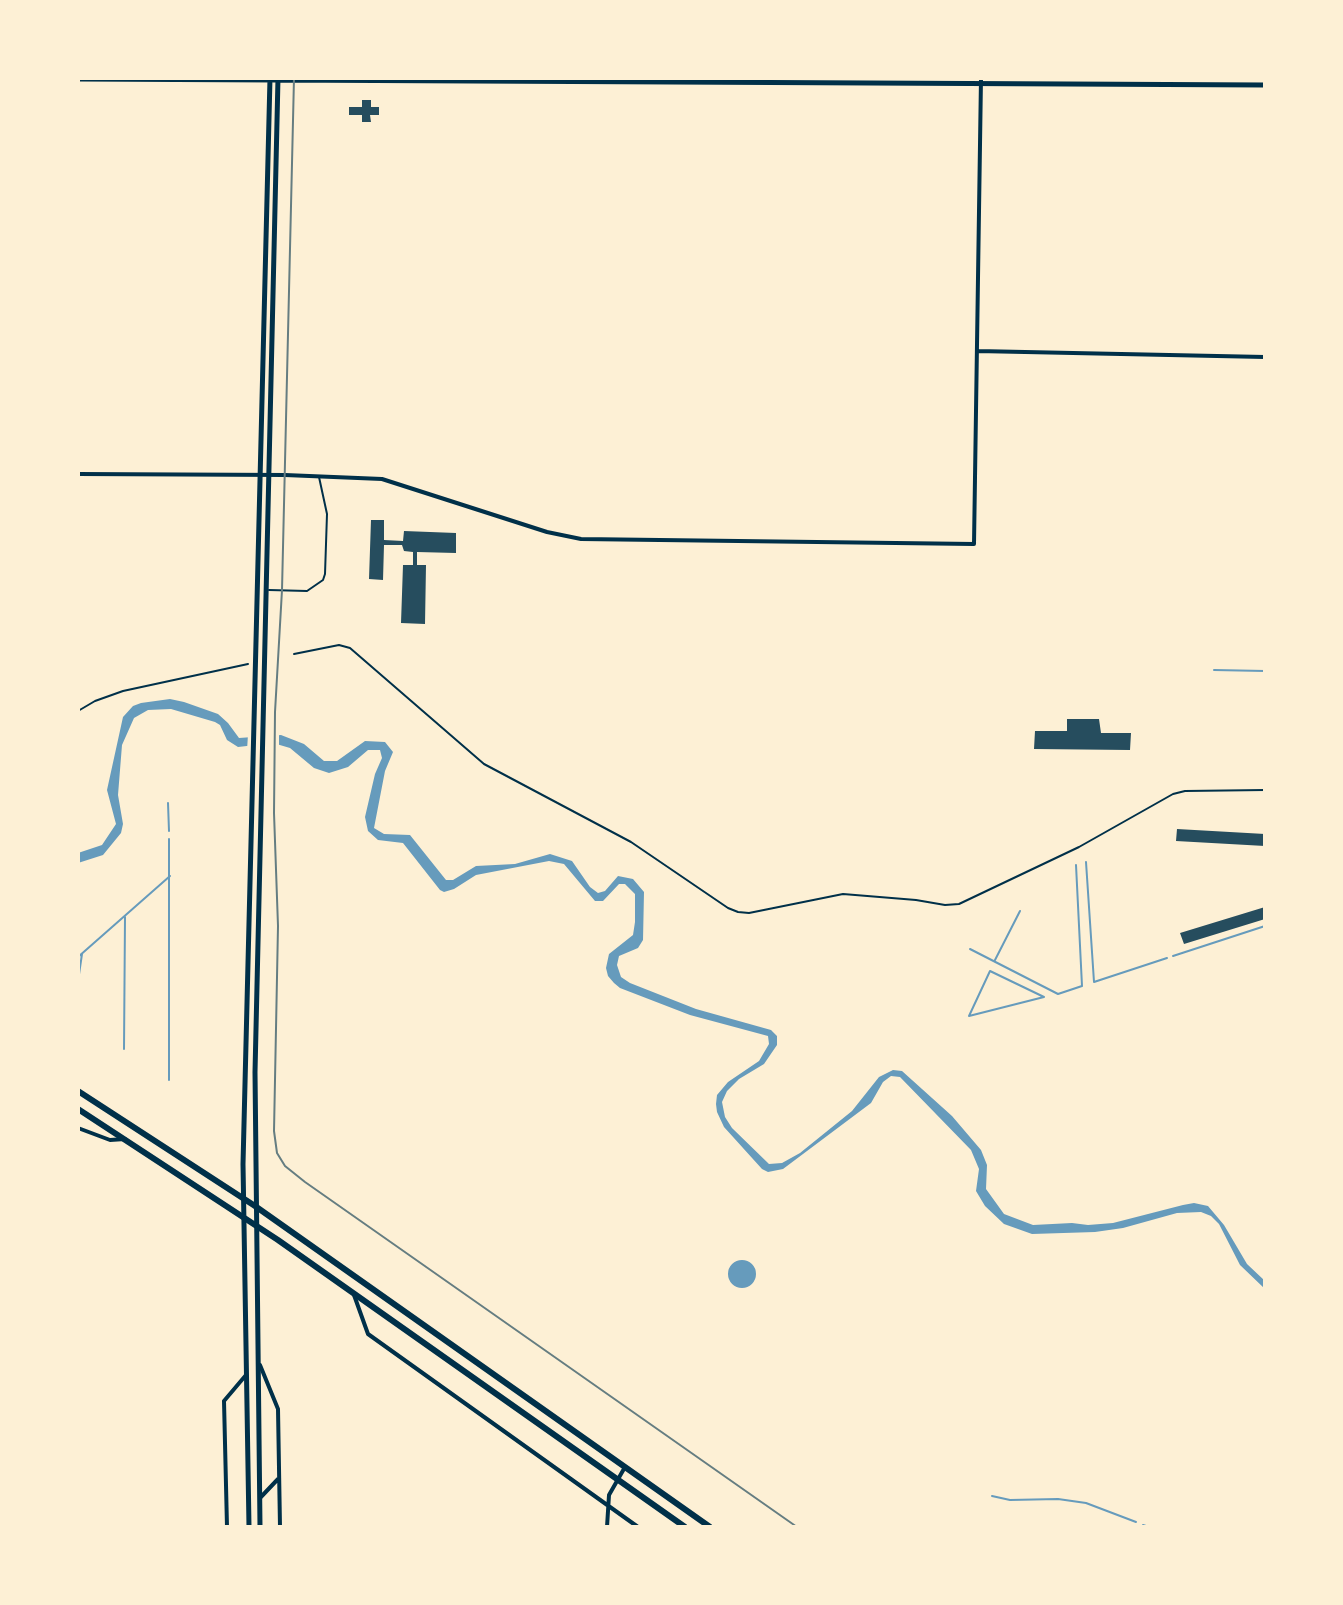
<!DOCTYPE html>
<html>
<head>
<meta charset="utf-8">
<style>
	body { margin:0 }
	#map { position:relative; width:1343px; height:1605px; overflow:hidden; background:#fdf0d5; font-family:"Alegreya Sans",sans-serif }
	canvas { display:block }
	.frame { position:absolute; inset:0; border:80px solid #fdf0d5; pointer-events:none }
</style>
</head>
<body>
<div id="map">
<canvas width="1343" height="1605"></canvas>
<div class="frame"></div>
</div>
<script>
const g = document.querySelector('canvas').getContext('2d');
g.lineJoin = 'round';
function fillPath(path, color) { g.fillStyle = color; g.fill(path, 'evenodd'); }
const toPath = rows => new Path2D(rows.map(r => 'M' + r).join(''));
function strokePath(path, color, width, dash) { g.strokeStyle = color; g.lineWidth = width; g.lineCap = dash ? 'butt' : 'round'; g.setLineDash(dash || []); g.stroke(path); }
fillPath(toPath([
	[170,699,184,702,218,714,228,723,239,738,281,735,304,744,324,761,337,761,365,741,385,742,393,752,385,771,374,828,384,834,410,835,446,880,453,880,476,866,515,864,550,854,572,861,590,887,598,893,605,891,618,876,633,879,644,892,643,940,638,948,619,956,617,965,621,977,630,983,696,1009,771,1030,777,1036,777,1045,764,1064,739,1079,727,1091,722,1102,725,1117,732,1128,769,1164,782,1163,800,1153,852,1111,879,1077,893,1070,902,1071,952,1116,981,1150,987,1165,986,1189,1004,1214,1033,1225,1072,1223,1088,1225,1113,1223,1183,1205,1194,1203,1208,1206,1224,1225,1247,1264,1265,1281,1265,1289,1240,1265,1219,1224,1211,1216,1201,1212,1177,1213,1123,1228,1095,1232,1032,1234,1004,1224,985,1206,976,1191,979,1169,971,1150,900,1077,891,1076,883,1082,871,1103,783,1169,768,1172,762,1169,724,1127,717,1112,716,1104,717,1095,728,1082,759,1061,769,1044,768,1036,690,1015,620,988,614,983,608,976,606,968,609,954,633,935,635,922,635,894,625,884,619,884,603,901,595,901,564,864,549,861,476,875,454,889,444,892,440,890,403,843,378,840,368,831,365,817,375,774,382,758,380,750,368,750,348,767,329,773,314,768,290,748,273,743,238,747,227,740,220,725,215,722,171,709,148,710,134,718,122,745,118,795,123,824,121,833,103,855,78,863,78,853,102,845,116,824,107,790,123,717,133,706,141,703],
	'728 1274a14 14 0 1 1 28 0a14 14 0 1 1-28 0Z'
]), '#669bbc');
fillPath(toPath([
	[266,731,279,731,279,749,267,747,247,751,248,734]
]), '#fdf0d5');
strokePath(toPath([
	[1214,670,1265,671],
	[168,803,169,831],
	[1086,862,1094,982,1167,958],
	[970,949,1058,994,1082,986,1076,865],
	[1173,956,1265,926],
	[78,957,170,876],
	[995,960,1020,911],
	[990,971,1044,997,969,1016,990,971],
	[78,981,82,954],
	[124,1049,125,917],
	[169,1080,169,839],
	[992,1496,1010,1500,1058,1499,1086,1503,1136,1522],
	[1143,1525,1149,1527]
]), '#669bbc', 2);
fillPath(toPath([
	[362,100,371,100,371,107,379,107,379,115,370,115,371,122,362,122,362,115,349,115,349,107,362,107],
	[371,520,384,520,384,540,403,541,404,531,456,533,456,553,417,552,417,565,426,565,425,624,401,623,403,565,413,565,413,552,404,551,402,545,384,545,383,580,369,579],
	[1067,719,1099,719,1101,733,1131,733,1130,750,1034,749,1035,731,1067,731],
	[1177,829,1265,834,1265,846,1176,841],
	[1265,907,1265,919,1184,944,1180,933]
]), '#264d5e');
strokePath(toPath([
	[294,654,339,645,350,648,484,764,631,842,728,908,738,912,749,913,843,894,916,900,945,905,959,904,1079,847,1173,794,1185,791,1265,790],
	[78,711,95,701,123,691,248,664]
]), '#003049', 2);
strokePath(toPath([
	[269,590,307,591,323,580,325,574,327,514,319,477]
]), '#003049', 2);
strokePath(toPath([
	[977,351,1265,357],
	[78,474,285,475,382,479,547,532,581,539,974,544,981,78],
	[78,1128,110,1140,125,1139],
	[354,1295,368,1334,638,1527],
	[260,1365,278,1409,280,1527],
	[260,1498,278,1479],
	[227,1527,224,1401,246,1375],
	[607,1527,609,1495,625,1467]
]), '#003049', 4);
strokePath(toPath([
	[78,79,1265,85],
	[249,1527,243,1164,270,78],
	[260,1527,255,1072,278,78]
]), '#003049', 5);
strokePath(toPath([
	[78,1091,255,1206,710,1527],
	[78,1109,278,1240,685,1527]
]), '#003049', 6);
strokePath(toPath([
	[294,78,282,590,275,712,274,813,278,926,274,1131,277,1153,285,1166,305,1182,797,1527]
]), '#657d81', 2);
</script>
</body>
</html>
